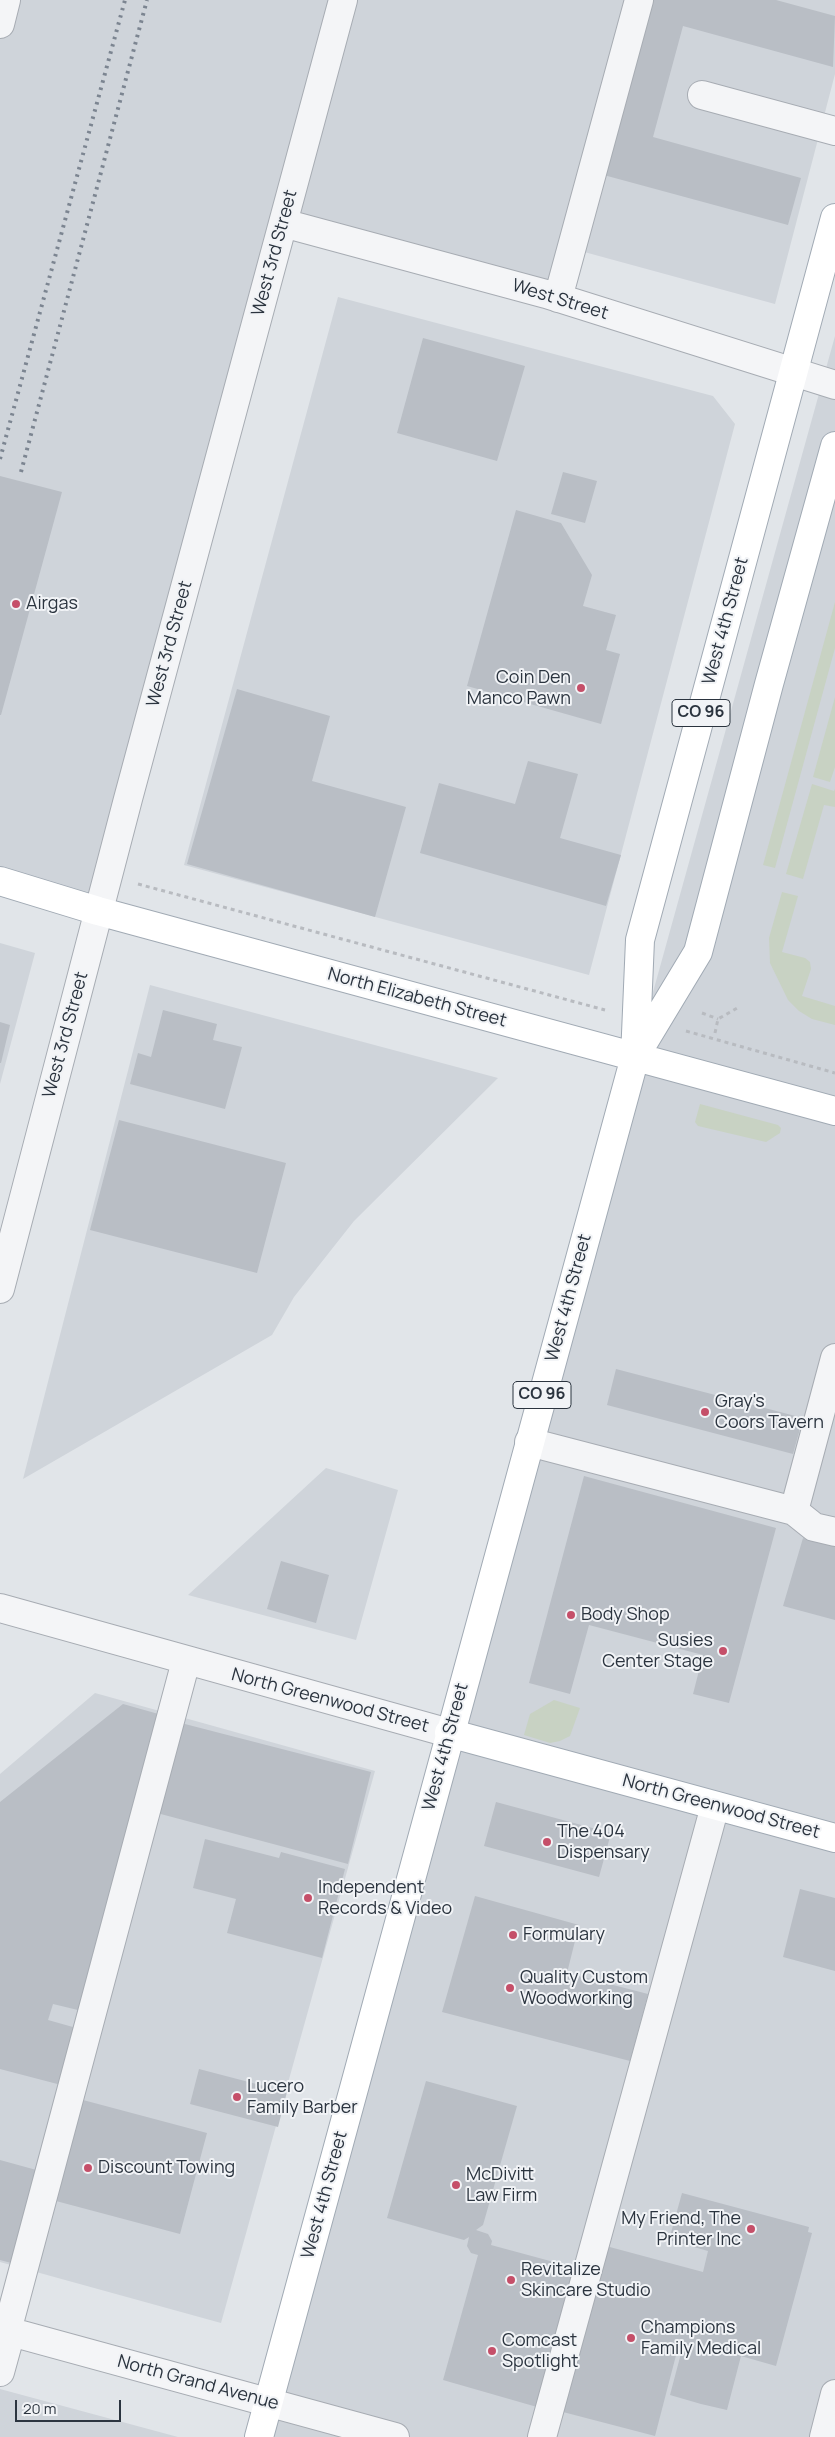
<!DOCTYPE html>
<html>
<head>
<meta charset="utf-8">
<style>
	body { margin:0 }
	#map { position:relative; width:835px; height:2437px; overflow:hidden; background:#e1e5e9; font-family:Manrope,sans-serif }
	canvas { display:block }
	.scale { position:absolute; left:15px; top:2400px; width:106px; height:22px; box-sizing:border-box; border:2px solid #2b343f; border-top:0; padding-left:6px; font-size:15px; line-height:18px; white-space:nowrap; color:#2b343f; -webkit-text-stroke:4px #f1f3f6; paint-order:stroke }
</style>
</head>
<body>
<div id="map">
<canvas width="835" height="2437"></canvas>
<div class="scale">20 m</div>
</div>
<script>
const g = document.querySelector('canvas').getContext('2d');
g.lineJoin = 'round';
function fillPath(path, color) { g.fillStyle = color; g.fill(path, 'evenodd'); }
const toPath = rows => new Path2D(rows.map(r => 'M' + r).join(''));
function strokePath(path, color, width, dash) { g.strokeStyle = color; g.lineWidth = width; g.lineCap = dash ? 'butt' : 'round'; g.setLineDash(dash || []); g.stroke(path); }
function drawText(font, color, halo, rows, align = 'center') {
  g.font = font + ' Manrope,sans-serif'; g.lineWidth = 4; g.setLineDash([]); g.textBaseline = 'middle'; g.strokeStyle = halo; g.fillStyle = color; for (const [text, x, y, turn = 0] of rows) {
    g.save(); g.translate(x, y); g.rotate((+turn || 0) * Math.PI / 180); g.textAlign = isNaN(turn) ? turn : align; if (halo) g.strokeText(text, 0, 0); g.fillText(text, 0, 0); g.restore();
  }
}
fillPath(toPath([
	[0,0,624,0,546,294,283,223,98,911,0,881],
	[645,0,835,0,835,74,775,304,577,250],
	[338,297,713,396,735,424,589,975,184,865],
	[835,336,835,2437,259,2437,635,1057],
	[0,943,35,953,0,1084],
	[150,985,498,1078,354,1221,294,1297,272,1335,23,1479],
	[326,1468,398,1490,356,1640,188,1595],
	[95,1693,375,1771,221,2323,0,2262,0,1774],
	[0,2389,178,2437,0,2437]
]), '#cfd4da');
fillPath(toPath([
	[835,602,835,648,775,868,763,865],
	[835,697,835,767,830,782,813,777],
	[812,784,834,791,835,789,835,807,824,805,803,879,786,874],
	[782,892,798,896,782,952,805,958,810,962,811,969,802,996,835,1006,835,1025,812,1019,799,1011,788,1000,770,963,769,938],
	[700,1104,778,1125,781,1128,780,1133,766,1142,698,1126,695,1122],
	[554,1700,580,1708,570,1736,560,1741,550,1743,524,1735,530,1714]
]), '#c8d2c3');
fillPath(toPath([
	[648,0,776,0,835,16,833,67,683,26,653,137,801,178,788,225,600,174],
	[423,338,525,366,497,461,397,433],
	[563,472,597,481,585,523,551,514],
	[0,476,62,492,1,715,0,715],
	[516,510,561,523,592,575,583,606,616,615,606,650,620,654,601,724,467,686],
	[237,689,330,716,312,781,406,807,375,917,187,864],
	[528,761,578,774,560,838,621,855,606,906,420,853,439,783,515,804],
	[163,1010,217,1024,213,1040,242,1047,225,1109,130,1084,138,1053,151,1057],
	[0,1022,10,1025,1,1063,0,1063],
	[119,1120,286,1163,257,1273,90,1230],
	[616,1369,803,1418,793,1454,607,1405],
	[584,1476,776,1528,729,1703,693,1694,703,1655,589,1625,570,1694,529,1683],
	[803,1538,835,1546,835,1620,783,1606],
	[281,1561,329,1575,316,1623,267,1609],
	[123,1704,162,1715,82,2011,53,2004,48,2020,80,2029,65,2086,0,2069,0,1802],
	[181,1723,371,1772,348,1864,157,1813],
	[496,1802,611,1833,599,1877,484,1846],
	[205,1839,279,1858,281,1852,345,1869,322,1958,227,1933,236,1899,193,1888],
	[800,1889,835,1898,835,1971,783,1957],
	[475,1896,579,1925,567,1973,648,1994,630,2061,442,2012],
	[199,2069,287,2092,278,2127,190,2104],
	[426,2081,517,2106,483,2225,476,2230,488,2234,492,2241,491,2245,576,2268,537,2407,443,2380,478,2255,471,2253,467,2246,469,2237,464,2240,387,2218],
	[83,2100,207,2133,180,2234,56,2201],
	[0,2160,40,2171,15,2264,0,2260],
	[682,2193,809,2227,808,2232,812,2233,776,2366,741,2356,727,2410,701,2404,670,2395,684,2342,680,2340,655,2436,563,2412,606,2246,703,2272,708,2251,669,2240]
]), '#b9bec5');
const minor = toPath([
	[0,24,6,0],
	[702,95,835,131],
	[283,223,546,294,835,385],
	[558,298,639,0],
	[0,1289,128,799,343,0],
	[529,1442,794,1511,835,1358],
	[794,1511,814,1527,835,1532],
	[0,1608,449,1733],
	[0,2329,395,2437],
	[7,2331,186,1661],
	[0,2372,11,2332],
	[542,2437,715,1806],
	[824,2437,835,2394]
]);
const major = toPath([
	[0,881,98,911,835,1111],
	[637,1053,698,952,769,684,835,446],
	[449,1733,835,1838],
	[259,2437,635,1057,640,940,835,218]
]);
strokePath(minor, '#a7acb3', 30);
strokePath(major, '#a1aab4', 30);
strokePath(toPath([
	[138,884,605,1010],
	[702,1013,718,1019],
	[686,1031,835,1073],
	[715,1033,718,1019,739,1007]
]), '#b8bbc0', 3, [4, 4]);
strokePath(minor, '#f4f5f7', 28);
strokePath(major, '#fff', 28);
strokePath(toPath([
	[0,459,125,0],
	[21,472,147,0]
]), '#7c8591', 4, [2.5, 5]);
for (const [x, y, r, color] of [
	[16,604,5,"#c54f69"],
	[581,688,5,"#c54f69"],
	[705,1412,5,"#c54f69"],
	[571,1615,5,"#c54f69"],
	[723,1651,5,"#c54f69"],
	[547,1842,5,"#c54f69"],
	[308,1898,5,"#c54f69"],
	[513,1935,5,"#c54f69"],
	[510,1988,5,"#c54f69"],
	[237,2097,5,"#c54f69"],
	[88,2168,5,"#c54f69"],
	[456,2185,5,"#c54f69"],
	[751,2229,5,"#c54f69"],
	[511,2280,5,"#c54f69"],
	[631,2338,5,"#c54f69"],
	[492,2351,5,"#c54f69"]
]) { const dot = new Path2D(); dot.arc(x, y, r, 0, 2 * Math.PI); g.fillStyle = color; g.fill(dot); strokePath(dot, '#f1f3f6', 2); }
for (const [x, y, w] of [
	[701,713,58],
	[542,1395,58]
]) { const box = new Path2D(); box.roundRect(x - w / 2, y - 13.5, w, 27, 4); g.fillStyle = '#f1f3f6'; g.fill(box); strokePath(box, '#2b343f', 1); }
drawText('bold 16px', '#2b343f', null, [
	["CO 96",701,713],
	["CO 96",542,1395]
]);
drawText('18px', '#2b343f', '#f1f3f6', [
	["West 3rd Street",275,253,-75],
	["West Street",560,300,17],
	["West 4th Street",726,621,-75],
	["West 3rd Street",170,644,-75],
	["North Elizabeth Street",417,998,15],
	["West 3rd Street",66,1035,-75],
	["West 4th Street",569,1298,-75],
	["North Greenwood Street",330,1701,15],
	["West 4th Street",446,1747,-75],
	["North Greenwood Street",721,1807,15],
	["West 4th Street",325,2195,-75],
	["North Grand Avenue",198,2383,15]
]);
drawText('18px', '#2b343f', '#f1f3f6', [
	["Airgas",26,604],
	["Coin Den",571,678,"right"],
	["Manco Pawn",571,699,"right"],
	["Gray's",715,1402],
	["Coors Tavern",715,1423],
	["Body Shop",581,1615],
	["Susies",713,1641,"right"],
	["Center Stage",713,1662,"right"],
	["The 404",557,1832],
	["Dispensary",557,1853],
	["Independent",318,1888],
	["Records & Video",318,1909],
	["Formulary",523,1935],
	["Quality Custom",520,1978],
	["Woodworking",520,1999],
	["Lucero",247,2087],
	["Family Barber",247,2108],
	["Discount Towing",98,2168],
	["McDivitt",466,2175],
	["Law Firm",466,2196],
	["My Friend, The",741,2219,"right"],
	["Printer Inc",741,2240,"right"],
	["Revitalize",521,2270],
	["Skincare Studio",521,2291],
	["Champions",641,2328],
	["Family Medical",641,2349],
	["Comcast",502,2341],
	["Spotlight",502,2362]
], 'left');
</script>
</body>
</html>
